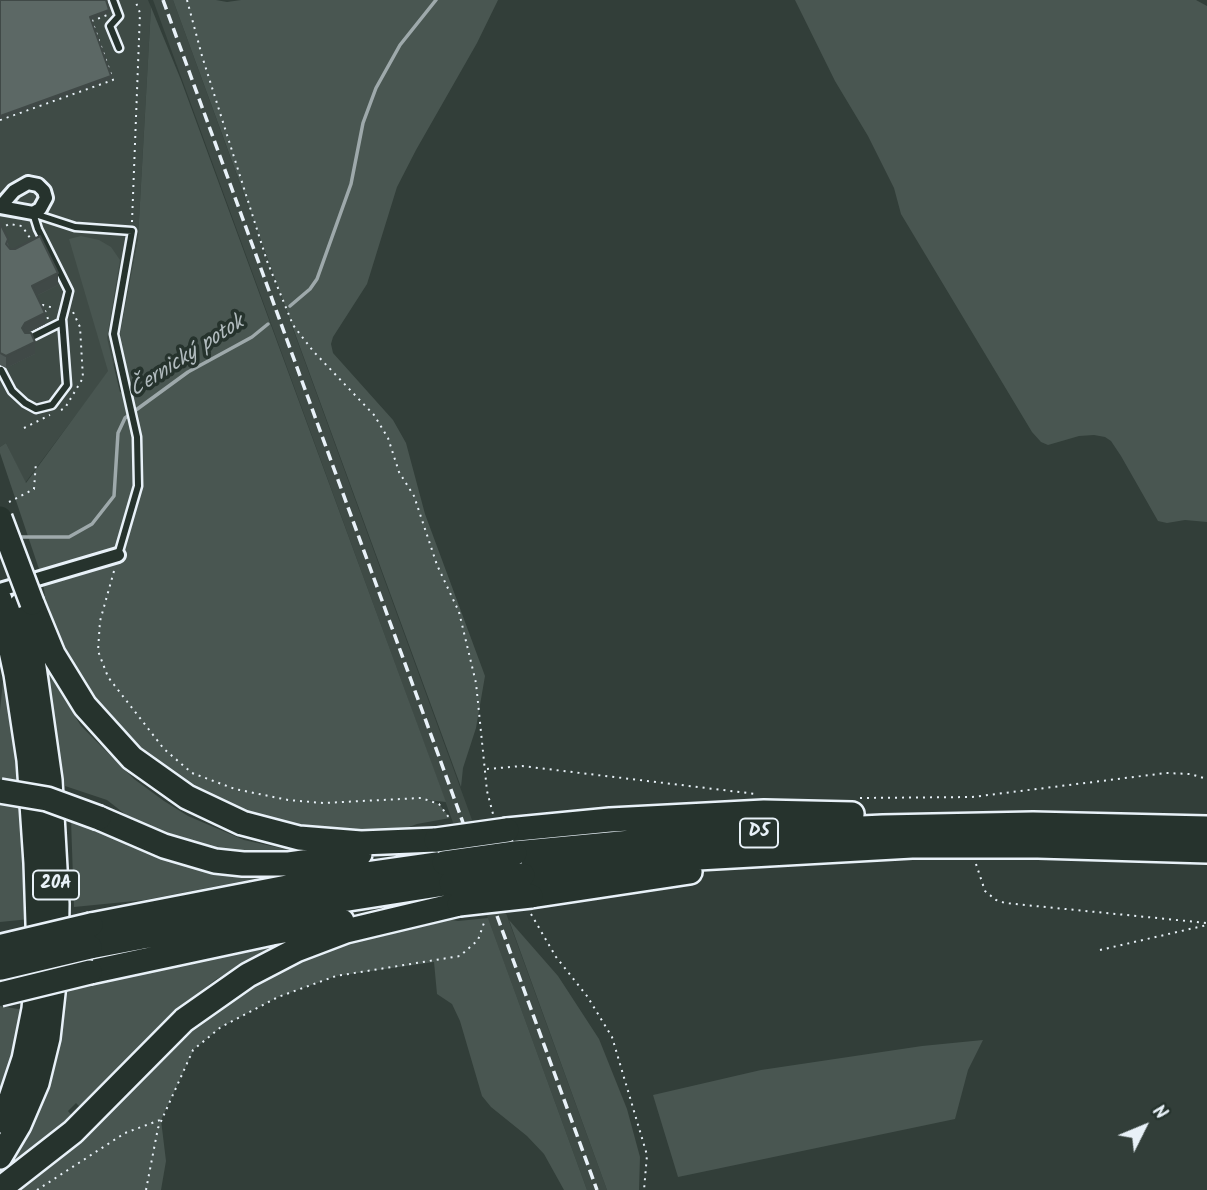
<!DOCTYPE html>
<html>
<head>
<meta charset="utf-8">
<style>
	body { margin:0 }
	#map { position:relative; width:1207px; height:1190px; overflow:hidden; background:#323e39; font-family:Kalam,sans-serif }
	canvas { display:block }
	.north { position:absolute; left:1109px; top:1092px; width:70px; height:70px; -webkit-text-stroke:5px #26332d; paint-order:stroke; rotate:47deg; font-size:19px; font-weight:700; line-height:28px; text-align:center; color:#e8f1f8 }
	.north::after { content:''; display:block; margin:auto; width:24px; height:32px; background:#e8f1f8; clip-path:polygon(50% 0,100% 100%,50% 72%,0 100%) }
</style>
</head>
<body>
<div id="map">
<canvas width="1207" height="1190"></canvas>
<div class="north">N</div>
</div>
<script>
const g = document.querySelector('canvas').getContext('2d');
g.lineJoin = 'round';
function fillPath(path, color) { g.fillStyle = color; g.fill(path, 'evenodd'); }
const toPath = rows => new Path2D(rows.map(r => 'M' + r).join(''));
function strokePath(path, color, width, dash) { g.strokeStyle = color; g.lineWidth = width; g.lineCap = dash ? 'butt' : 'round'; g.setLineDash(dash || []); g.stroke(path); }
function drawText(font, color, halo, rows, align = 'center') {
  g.font = font + ' Kalam,sans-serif'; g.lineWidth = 7; g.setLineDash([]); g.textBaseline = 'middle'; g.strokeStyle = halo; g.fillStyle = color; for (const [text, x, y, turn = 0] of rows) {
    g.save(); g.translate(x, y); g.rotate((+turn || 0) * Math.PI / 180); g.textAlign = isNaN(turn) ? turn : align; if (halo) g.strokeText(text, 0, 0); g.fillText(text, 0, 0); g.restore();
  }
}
fillPath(toPath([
	[0,0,148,0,151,7,138,238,120,333,124,351,25,483,6,443,0,447],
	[153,0,173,0,607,1190,587,1190]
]), '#3f4b46');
fillPath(toPath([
	[173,0,216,0,227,2,241,0,498,0,477,43,416,150,397,187,367,284,333,337,331,344,333,353,393,420,406,443,425,514,485,676,476,728,463,768,461,787],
	[795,0,1196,0,1207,6,1207,522,1185,520,1167,523,1158,521,1121,456,1111,441,1105,437,1094,435,1079,436,1048,445,1041,442,1032,432,901,214,894,188,868,136,835,81],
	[151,7,181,80,446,802,427,800,439,804,450,818,417,824,383,837,273,825,197,794,137,748,107,717,76,675,47,614,43,581,0,453,0,447,6,443,26,483,108,371,69,239,81,236,99,240,111,247,120,260,107,338,120,392,132,397,120,333,138,238],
	[43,664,81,726,134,779,164,801,188,816,244,840,299,852,265,856,214,851,140,826,107,800,65,786],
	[3,681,9,684,17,727,30,919,0,922,0,710],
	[71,820,290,872,145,900,74,907],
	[440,918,458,921,488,918,587,1190,564,1190,544,1154,527,1136,491,1107,482,1096,460,1021,452,1004,437,994,434,962,336,976,278,997,221,1027,194,1049,161,1120,166,1161,161,1190,14,1190,203,1015,301,954],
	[509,920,558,976,599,1039,627,1109,640,1157,639,1190,607,1190],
	[277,942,278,944,215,980,186,1003,158,1028,82,1109,76,1103,68,1111,73,1117,8,1169,6,1167,21,1146,38,1114,51,1079,60,1043,66,993,94,982],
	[0,1006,24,1010,20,1040,0,1099],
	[983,1040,968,1070,955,1119,678,1177,653,1095,761,1070,922,1046]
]), '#495651');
strokePath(toPath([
	[290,306,310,289,317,279,351,184,363,123,376,88,400,45,436,0],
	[16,537,69,537,92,524,114,496,118,433,125,418,188,372,252,337,268,324]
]), '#9ea9ab', 3.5);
const lane = toPath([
	[113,0,119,16,110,26,119,48],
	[35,214,75,227,132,231,114,334,137,437,138,486,118,555],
	[28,339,62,322],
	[1,370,12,391,25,403,36,409,52,405,67,385,62,319,69,291,38,229,33,213]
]);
const street = toPath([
	[28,183,38,185,44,191,46,198,40,209,33,213,0,207,14,191,28,183],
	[0,590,118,555]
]);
const highway = toPath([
	[0,600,16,674,29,760,36,863,39,953,34,1009,24,1059,11,1098,0,1121],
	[32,603,53,654,85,706,132,758,187,797,242,823,299,838,361,843,436,840],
	[99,818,164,846,215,861,243,864,289,864,360,854],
	[507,830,610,820,764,812,852,814],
	[515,853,694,836,883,827,1033,824,1207,828],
	[523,875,698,858,912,846,1038,846,1207,851],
	[531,896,690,872],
	[91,925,318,881,444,863],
	[90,947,323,903,451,883],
	[90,972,272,933,342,921],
	[0,1157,19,1125,37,1083,48,1038,56,966,57,904,50,780,34,667,21,605],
	[0,1189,73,1132,184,1020,248,975,296,950,346,931,459,904]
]);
strokePath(lane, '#e8f1f8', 11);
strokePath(street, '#e8f1f8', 18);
strokePath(highway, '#e8f1f8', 28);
strokePath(toPath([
	[187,0,202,56,267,261,293,325,313,351,374,415,388,438,399,472,414,496,437,565,459,612,476,683,487,791,493,814],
	[0,120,113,80,92,21,107,15],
	[132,222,140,13,135,0],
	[0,229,9,224,22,226,30,238,33,237],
	[48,319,43,305,54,308],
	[61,410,65,408,83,378,80,327,73,312],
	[24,428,50,415],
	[9,502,34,489,36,462],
	[114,571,100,621,98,651,108,677,164,749,192,773,235,789,288,800,323,803,421,798,439,804,450,819],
	[487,769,522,766,756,794],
	[860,798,972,797,1166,773,1190,774,1207,779],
	[976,864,985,891,996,900,1005,903,1207,923],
	[531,914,556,957,587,996,612,1037,647,1155,644,1190],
	[1100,950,1207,925],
	[37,1190,125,1133,160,1120],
	[146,1190,158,1128,193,1050,221,1027,278,997,336,976,460,956,478,940,485,920]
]), '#e8f1f8', 2, [2, 5]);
strokePath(lane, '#26332d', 6);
strokePath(street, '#26332d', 12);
strokePath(highway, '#26332d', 23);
strokePath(toPath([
	[163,0,597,1190]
]), '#e8f1f8', 3.5, [10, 5]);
const highwayBridge = toPath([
	[0,518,32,603],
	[0,791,47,799,99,818],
	[436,840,507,830],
	[444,863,515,853],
	[451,883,523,875],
	[459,904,531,896],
	[2,946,91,925],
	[1,968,90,947],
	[0,994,90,972]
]);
strokePath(highwayBridge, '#e8f1f8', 28, []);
strokePath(highwayBridge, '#26332d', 23);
fillPath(toPath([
	[0,223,10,249,58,285,36,296,45,324,28,333,35,354,6,368,0,365]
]), '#4f5957');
fillPath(toPath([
	[109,10,109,13,90,20,90,17],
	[111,76,111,79,0,119,0,116],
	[58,273,58,285,32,298,32,286],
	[45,313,45,324,25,334,22,328,25,323],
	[35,342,35,354,6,368,6,356]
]), '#404947');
const building = toPath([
	[0,0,106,0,109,10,90,17,111,76,0,116,0,0],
	[0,223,8,239,6,244,10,249,15,249,40,236,58,273,32,286,45,313,25,323,22,328,25,333,31,333,35,342,6,356,0,353,0,223]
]);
fillPath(building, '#5c6865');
strokePath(building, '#404947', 2);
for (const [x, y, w] of [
	[759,833,38],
	[56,885,46]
]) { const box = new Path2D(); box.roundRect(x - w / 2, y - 14.5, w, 29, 5); g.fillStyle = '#26332d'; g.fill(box); strokePath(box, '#e8f1f8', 2); }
drawText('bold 18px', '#e8f1f8', null, [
	["D5",759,833],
	["20A",56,885]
]);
drawText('italic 21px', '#b1bbbe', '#26332d', [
	["Černický potok",188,358,-33]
]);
</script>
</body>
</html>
